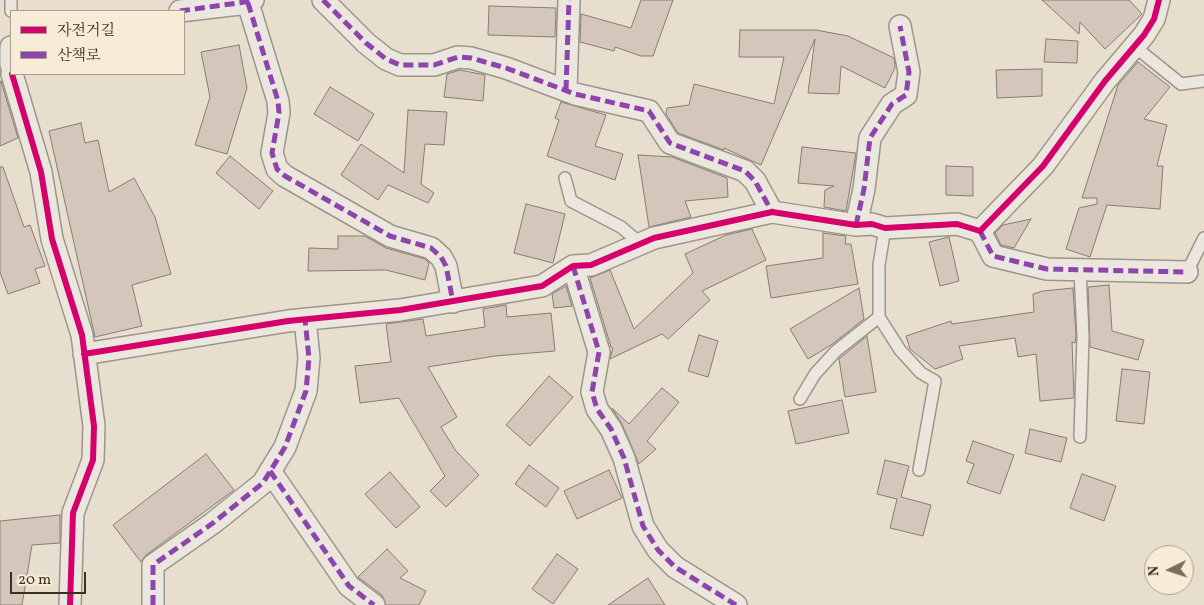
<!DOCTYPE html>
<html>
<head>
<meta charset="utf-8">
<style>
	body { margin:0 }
	#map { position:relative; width:1204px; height:605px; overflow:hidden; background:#e8decd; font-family:Vollkorn,"Noto Serif KR",serif }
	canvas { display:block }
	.legend { position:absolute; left:10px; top:10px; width:175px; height:65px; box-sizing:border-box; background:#f7ecd7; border:1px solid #ada08d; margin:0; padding:6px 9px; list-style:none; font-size:15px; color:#3d2f1e }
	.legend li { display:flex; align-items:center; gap:10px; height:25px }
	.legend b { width:25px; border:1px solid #ada08d }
	.north { position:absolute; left:1144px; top:545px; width:50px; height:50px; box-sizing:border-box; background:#f7ecd7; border:1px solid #ada08d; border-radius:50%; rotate:266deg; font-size:14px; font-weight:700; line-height:20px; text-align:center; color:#3d2f1e }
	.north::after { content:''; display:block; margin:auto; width:18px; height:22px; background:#796c5b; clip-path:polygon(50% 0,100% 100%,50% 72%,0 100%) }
	.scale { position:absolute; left:10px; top:572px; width:76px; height:22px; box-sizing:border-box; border:2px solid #3d2f1e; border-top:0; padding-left:6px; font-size:15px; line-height:18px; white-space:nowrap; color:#3d2f1e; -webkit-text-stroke:4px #f7ecd7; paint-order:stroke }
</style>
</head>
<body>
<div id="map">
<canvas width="1204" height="605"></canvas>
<ul class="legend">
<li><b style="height:6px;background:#d6006c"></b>자전거길</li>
<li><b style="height:6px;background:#8e44ad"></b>산책로</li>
</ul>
<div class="north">N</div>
<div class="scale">20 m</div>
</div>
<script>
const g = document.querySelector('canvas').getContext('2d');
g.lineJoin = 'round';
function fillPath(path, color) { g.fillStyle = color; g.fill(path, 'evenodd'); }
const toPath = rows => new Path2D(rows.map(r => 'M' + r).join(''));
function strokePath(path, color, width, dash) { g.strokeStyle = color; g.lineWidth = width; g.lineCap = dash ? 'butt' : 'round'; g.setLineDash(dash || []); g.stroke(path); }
const building = toPath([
	[641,0,673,0,653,56,641,56,615,47,614,51,580,42,581,14,631,28,641,0],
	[1042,0,1129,0,1142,14,1105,49,1080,22,1079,34,1042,0],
	[489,6,556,8,555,37,488,35,489,6],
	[740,30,816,30,848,36,894,58,895,68,885,88,841,66,839,94,808,93,815,39,761,165,724,148,724,150,678,133,666,114,667,108,689,105,694,84,774,104,784,57,739,57,740,30],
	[1046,39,1078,41,1077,63,1044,62,1046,39],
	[239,45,247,88,227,154,195,145,210,97,201,52,239,45],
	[1138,62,1170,87,1144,119,1167,125,1157,166,1163,166,1160,209,1107,205,1090,257,1066,249,1079,208,1097,204,1097,198,1082,198,1118,85,1138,62],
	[1042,69,1042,96,997,98,996,70,1042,69],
	[460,70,485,75,483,101,444,97,447,74,460,70],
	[1,81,18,138,0,146,0,82,1,81],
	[330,87,374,114,358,141,314,114,330,87],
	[561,102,606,115,595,146,623,154,615,180,547,156,559,120,555,118,561,102],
	[408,110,447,112,444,145,425,144,421,184,434,193,428,203,388,185,378,200,341,175,361,144,404,173,408,110],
	[81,123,85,143,98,140,109,192,134,178,155,217,171,274,132,285,142,326,95,337,49,131,81,123],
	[802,147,856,153,846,211,824,207,825,190,834,186,798,183,802,147],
	[638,155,672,157,727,178,728,197,685,201,691,217,649,227,638,155],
	[230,156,273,191,259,209,216,173,230,156],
	[946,166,973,167,973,196,946,195,946,166],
	[0,167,3,167,24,227,30,225,45,266,35,269,40,283,8,294,0,272,0,167],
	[526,204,565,214,553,263,514,253,526,204],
	[1031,219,1014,248,1001,245,995,233,1003,225,1031,219],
	[752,229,766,260,702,291,710,300,668,339,662,334,610,359,613,348,611,347,590,278,610,270,634,329,693,273,685,254,726,235,752,229],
	[823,233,846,236,845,244,851,244,858,284,771,298,766,266,823,258,823,233],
	[338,236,365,236,386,248,425,259,429,263,425,280,386,270,308,271,309,248,338,249,338,236],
	[949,237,959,281,940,286,929,242,949,237],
	[1109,285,1112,331,1144,340,1138,360,1090,347,1088,287,1109,285],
	[566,286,572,306,554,308,552,294,566,286],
	[859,288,864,319,831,345,808,359,790,329,859,288],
	[1073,288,1076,336,1075,343,1072,342,1074,398,1040,401,1036,354,1018,357,1015,338,959,346,963,359,935,369,910,349,906,336,951,321,952,324,1034,312,1033,294,1043,291,1073,288],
	[506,305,507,317,551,313,555,351,495,356,428,367,457,417,441,427,456,451,479,475,446,507,430,491,445,476,399,398,360,403,355,366,391,362,386,324,423,319,426,336,485,327,483,309,506,305],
	[699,335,718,341,708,377,688,371,699,335],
	[867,336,876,392,845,397,839,359,867,336],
	[1122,369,1150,372,1144,424,1116,421,1122,369],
	[549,376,573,397,530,446,506,425,549,376],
	[662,388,679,402,647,441,656,449,639,464,622,424,612,408,629,424,662,388],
	[842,400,849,433,796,444,788,411,842,400],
	[1030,429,1067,438,1061,462,1025,453,1030,429],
	[973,441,1014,455,1000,494,967,483,974,464,966,461,973,441],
	[206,454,234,490,146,555,141,562,113,525,206,454],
	[885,460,909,466,901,497,931,505,923,536,890,528,897,499,877,494,885,460],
	[529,465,559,488,546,507,515,484,529,465],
	[609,470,622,498,577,519,564,491,609,470],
	[390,472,420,507,396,528,365,494,390,472],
	[1082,474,1116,486,1104,521,1070,508,1082,474],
	[60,515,60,543,32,545,22,605,0,605,0,521,60,515],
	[387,549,408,571,400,578,426,591,419,605,386,605,382,595,358,577,387,549],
	[557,554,578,569,553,604,532,589,557,554],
	[648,578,665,605,608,605,648,578]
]);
fillPath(building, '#d5c6bb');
strokePath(building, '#847d72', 1);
const lane = toPath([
	[11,0,11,11],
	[1134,46,1181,84,1204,81],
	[565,178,571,201,621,227,641,244],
	[1187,272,1204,238],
	[879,317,900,350,921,373,935,381,919,470],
	[800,399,815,374,836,351,879,317,879,265,885,228],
	[1080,437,1083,336,1080,270]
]);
const street = toPath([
	[323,0,366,43,386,59,400,65,434,65,458,57,471,58,506,68,575,94,649,111,670,143,745,171,755,181,772,212],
	[248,3,278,101,279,113,272,153,277,169,285,176,390,236,431,248,441,257,446,266,453,302],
	[180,11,248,3,253,0],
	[11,47,11,65],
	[12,74,41,172,52,239,82,335,94,426,93,460,73,513,70,605],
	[566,90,569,0],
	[856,225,864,189,870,138,892,104,906,95,909,72,900,26],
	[980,231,993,256,1047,269,1187,272],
	[573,266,599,352,592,392,597,409,611,429,624,458,643,526,658,550,675,567,736,605],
	[84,354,288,321,400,310,542,286,573,266,591,265,654,238,772,212,856,225,872,224,885,228,957,224,980,231,1043,166,1105,81,1144,35,1154,19,1159,0],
	[270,471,349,586,374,605],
	[153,605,153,565,213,523,263,483,285,447,306,391,309,358,305,319]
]);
strokePath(lane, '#9d9589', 14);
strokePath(street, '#9d9589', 24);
strokePath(lane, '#ece7de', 11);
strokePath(street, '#ece7de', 21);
strokePath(toPath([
	[323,0,366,43,386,59,400,65,434,65,458,57,471,58,506,68,575,94,649,111,670,143,745,171,755,181,772,212],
	[248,3,278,101,279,113,272,153,277,169,285,176,390,236,431,248,441,257,446,266,453,302],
	[180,11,252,1],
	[566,90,569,0],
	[856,225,864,189,870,138,892,104,906,95,909,72,900,26],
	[980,231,993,256,1047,269,1187,272],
	[573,266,599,352,592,392,597,409,611,429,624,458,643,526,658,550,675,567,736,605],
	[270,471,349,586,374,605],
	[153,605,153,565,213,523,263,483,285,447,306,391,309,358,305,319]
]), '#8e44ad', 5, [10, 5]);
strokePath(toPath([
	[12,74,41,172,52,239,82,335,94,426,93,460,73,513,70,605],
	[84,354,288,321,400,310,542,286,573,266,591,265,654,238,772,212,856,225,872,224,885,228,957,224,980,231,1043,166,1105,81,1144,35,1154,19,1159,0]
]), '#d6006c', 6);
</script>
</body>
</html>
